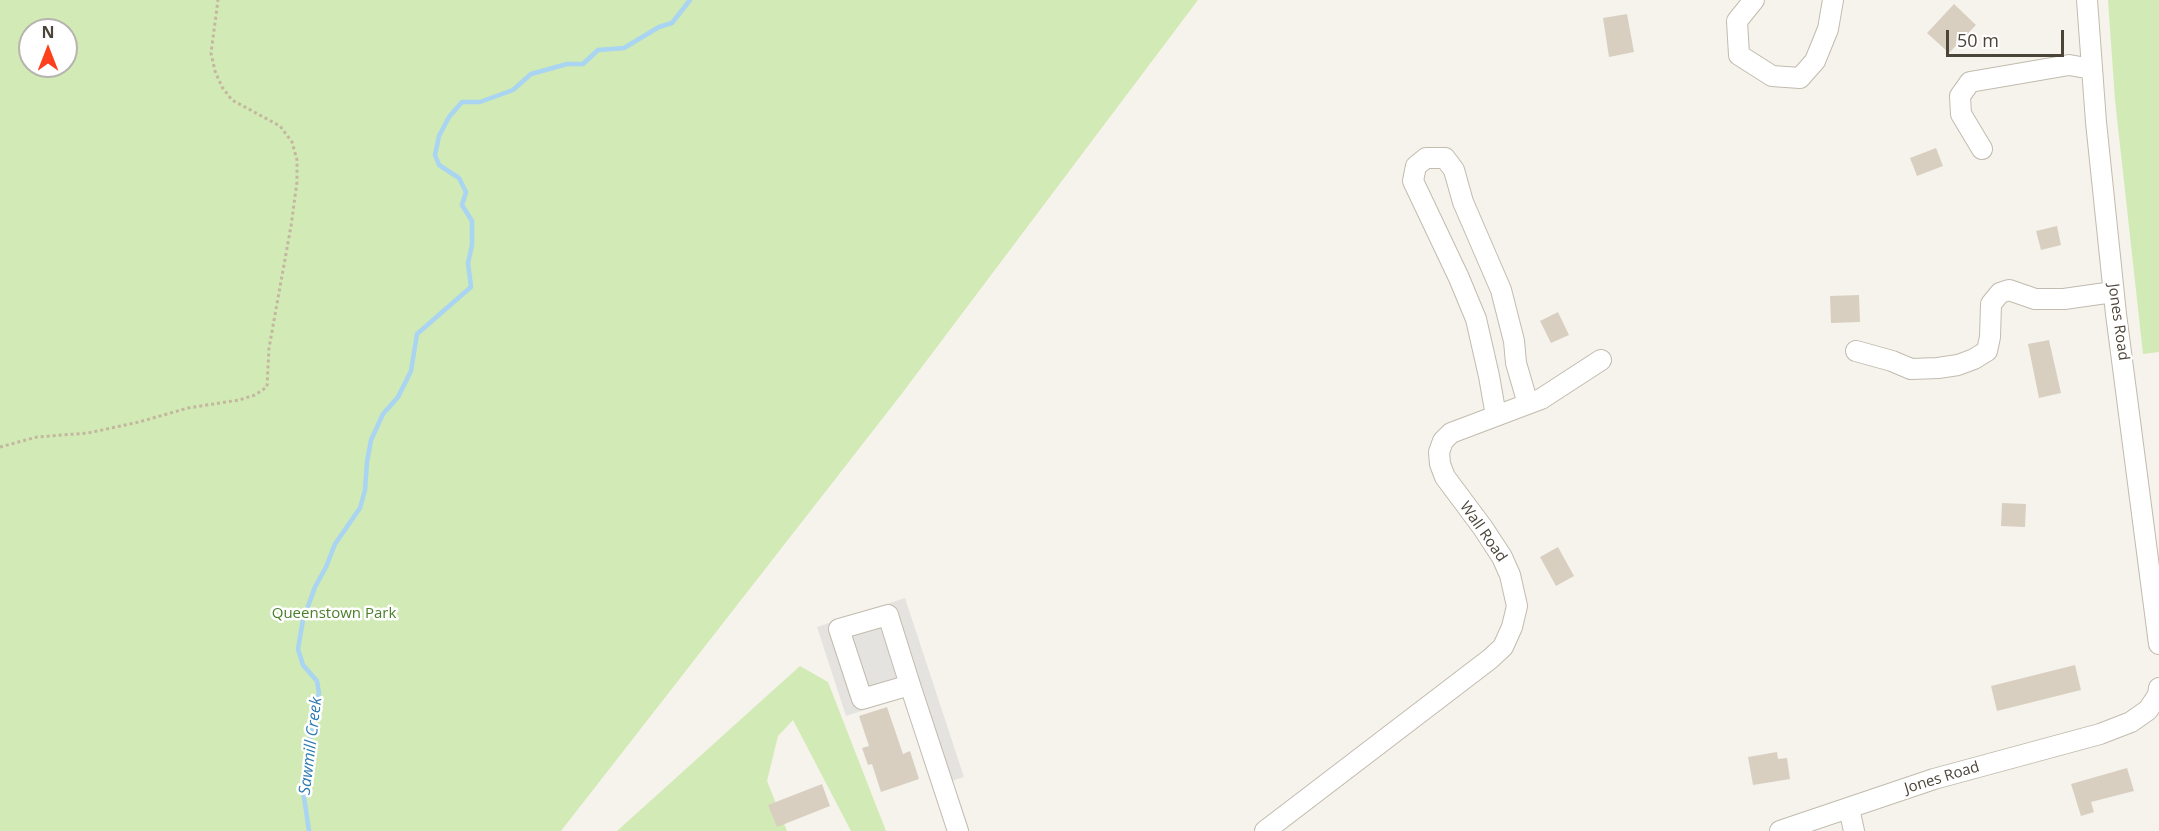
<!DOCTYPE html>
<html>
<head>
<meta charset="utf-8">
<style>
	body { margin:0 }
	#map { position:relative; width:2159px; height:831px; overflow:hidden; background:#f6f3ec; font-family:"Open Sans",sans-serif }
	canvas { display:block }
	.north { position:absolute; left:18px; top:18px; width:60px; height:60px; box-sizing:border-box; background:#fff; border:2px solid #b7b4b0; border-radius:50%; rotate:0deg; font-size:16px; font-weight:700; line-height:24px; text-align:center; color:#4b4439 }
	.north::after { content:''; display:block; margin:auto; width:21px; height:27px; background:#fc3f1d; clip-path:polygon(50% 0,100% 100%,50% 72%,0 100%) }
	.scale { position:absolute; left:1946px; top:30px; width:118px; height:27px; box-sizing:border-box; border:3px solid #4b4439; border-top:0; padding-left:8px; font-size:18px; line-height:21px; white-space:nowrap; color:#4b4439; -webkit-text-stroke:4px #fff; paint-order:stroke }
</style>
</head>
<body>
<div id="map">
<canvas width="2159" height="831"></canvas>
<div class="north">N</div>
<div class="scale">50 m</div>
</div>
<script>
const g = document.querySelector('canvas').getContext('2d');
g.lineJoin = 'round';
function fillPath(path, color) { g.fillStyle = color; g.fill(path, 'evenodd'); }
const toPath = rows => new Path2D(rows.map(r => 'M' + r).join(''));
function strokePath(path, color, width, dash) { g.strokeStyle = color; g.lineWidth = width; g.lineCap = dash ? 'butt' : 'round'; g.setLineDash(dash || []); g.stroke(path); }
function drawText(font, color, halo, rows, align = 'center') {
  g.font = font + ' "Open Sans",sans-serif'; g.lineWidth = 5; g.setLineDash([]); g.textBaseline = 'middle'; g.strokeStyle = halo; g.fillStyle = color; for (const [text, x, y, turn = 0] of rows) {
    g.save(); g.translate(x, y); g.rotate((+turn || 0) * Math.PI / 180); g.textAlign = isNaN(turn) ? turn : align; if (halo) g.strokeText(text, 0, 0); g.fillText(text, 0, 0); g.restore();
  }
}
fillPath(toPath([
	[0,0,1198,0,900,396,561,831,0,831],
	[30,30,66,30,66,66,30,66],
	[2108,0,2159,0,2159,352,2143,354,2115,100],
	[800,666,828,682,886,831,851,831,793,720,778,736,767,781,787,831,617,831]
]), '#d2eab5');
fillPath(toPath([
	[905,598,964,777,933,787,904,697,846,716,817,627]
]), '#e5e3e0');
strokePath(toPath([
	[309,831,303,790,305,765,319,693,317,681,303,665,298,649,303,620,315,587,326,567,335,544,360,508,365,490,367,462,371,440,383,414,398,397,411,371,417,334,471,287,468,263,472,245,472,221,462,205,466,192,459,178,439,165,435,155,439,136,449,117,462,102,480,102,513,90,531,74,567,64,583,64,598,50,624,48,659,27,672,23,690,0]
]), '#a9d4f2', 4.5);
fillPath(toPath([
	[1954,4,1976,25,1949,53,1927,33],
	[1627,14,1634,52,1609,57,1603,18],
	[1936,148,1943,166,1917,176,1910,158],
	[2057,226,2061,245,2041,250,2036,231],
	[1859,295,1860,322,1831,323,1830,296],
	[1558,312,1569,335,1551,343,1540,321],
	[2049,340,2061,393,2039,398,2028,344],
	[2002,503,2026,504,2025,527,2001,526],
	[1558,547,1574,576,1556,586,1540,557],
	[2075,665,2081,690,1997,711,1991,686],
	[887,707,903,754,910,751,919,779,881,792,872,764,868,765,862,748,869,746,859,716],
	[1777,752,1778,759,1787,758,1790,779,1753,785,1748,757],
	[2127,768,2134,791,2091,802,2094,812,2081,816,2071,784],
	[822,784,830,806,777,827,768,805]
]), '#d8cfc1');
const minor = toPath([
	[1754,0,1737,21,1739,55,1772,76,1800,78,1815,61,1828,29,1833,0],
	[2087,0,2096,122,2116,314,2159,644],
	[1982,149,1961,114,1960,96,1970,82,2069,65,2092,69],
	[1856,351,1892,361,1911,369,1938,368,1958,365,1974,359,1987,351,1990,337,1991,304,2000,293,2009,290,2035,299,2064,299,2113,292],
	[1496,416,1489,376,1476,319,1459,278,1413,181,1416,166,1426,158,1445,158,1454,170,1463,202,1501,290,1514,341,1516,363,1528,404],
	[910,685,862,699,839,629,888,615,910,685,958,831],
	[1849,808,1854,831],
	[1265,831,1490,659,1503,647,1512,627,1517,606,1510,575,1502,557,1483,528,1445,477,1440,464,1439,452,1443,441,1451,433,1541,399,1601,360],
	[1780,831,1934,779,2100,734,2131,722,2148,710,2158,695,2159,688]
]);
strokePath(minor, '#c2bbae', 22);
strokePath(toPath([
	[0,447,37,437,88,433,139,422,188,408,239,400,255,395,267,387,269,348,291,226,297,182,297,160,292,142,280,126,232,100,222,87,215,71,211,53,218,0]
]), '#c4b79f', 3, [3, 3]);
strokePath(minor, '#fff', 20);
drawText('15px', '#4b4439', '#fff', [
	["Jones Road",2118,322,82],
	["Wall Road",1483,532,55],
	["Jones Road",1942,778,-17]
]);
drawText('15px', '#4a7f2a', '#fff', [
	["Queenstown Park",334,614]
]);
drawText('italic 16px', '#2e7ab2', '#fff', [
	["Sawmill Creek",311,746,-83]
]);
</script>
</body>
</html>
